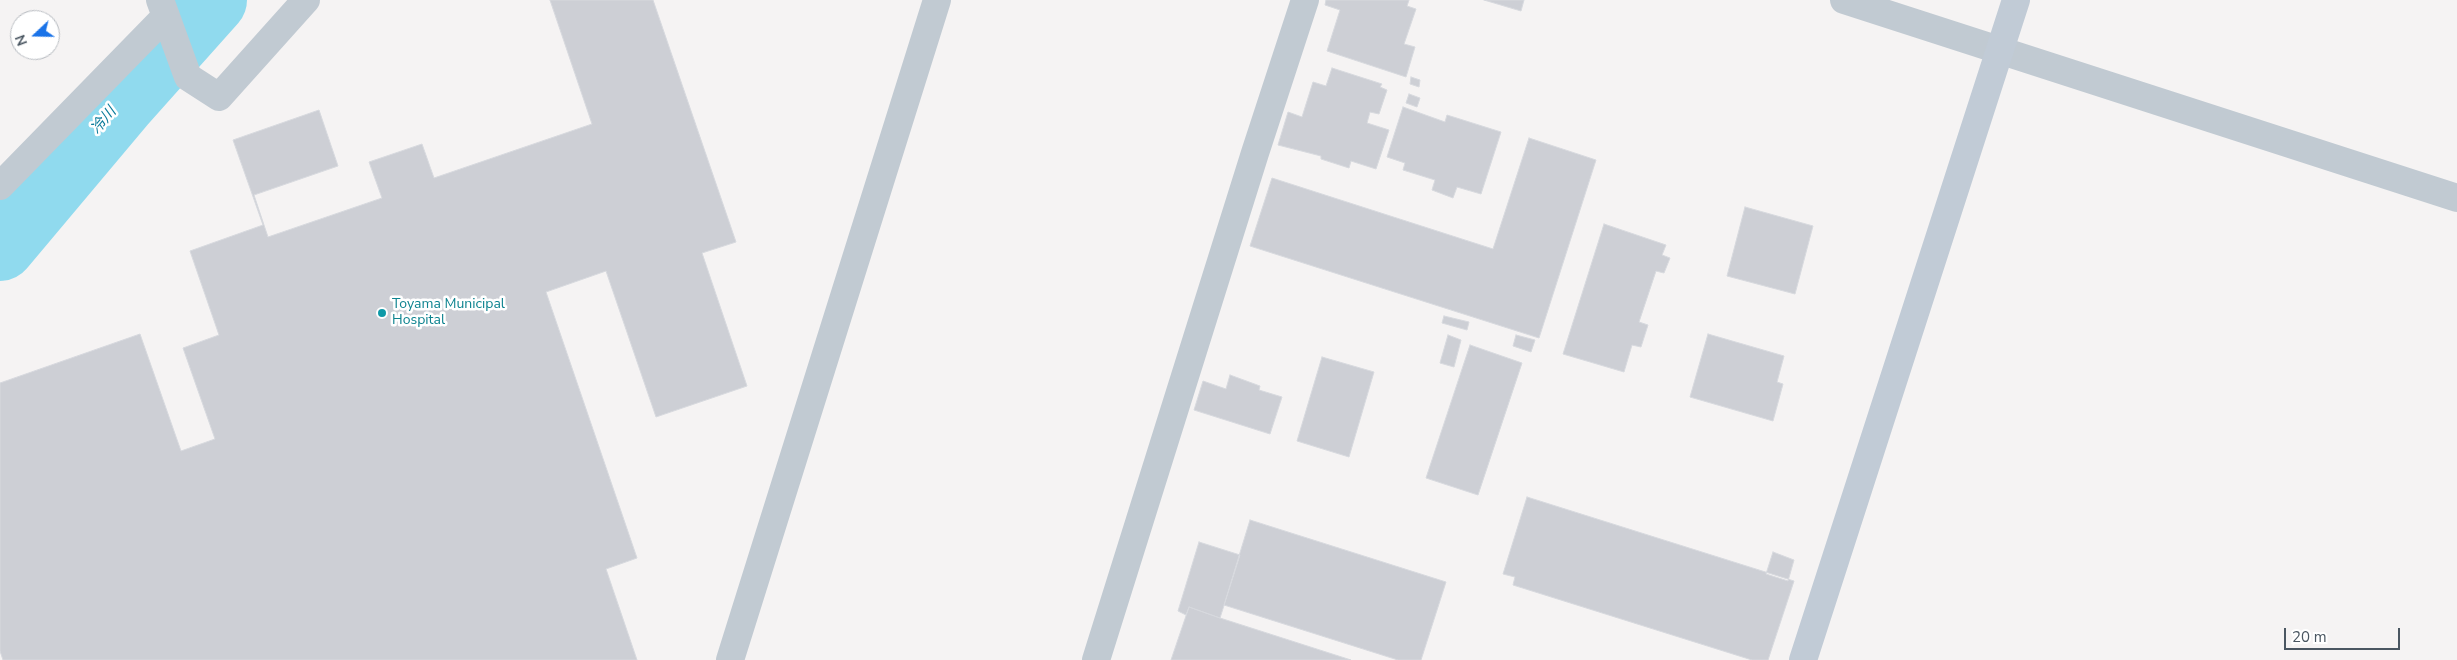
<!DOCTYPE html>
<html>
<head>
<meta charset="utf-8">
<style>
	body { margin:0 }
	#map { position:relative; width:2457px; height:660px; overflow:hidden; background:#f5f3f3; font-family:"Nunito Sans",sans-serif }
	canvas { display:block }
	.north { position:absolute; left:10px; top:10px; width:50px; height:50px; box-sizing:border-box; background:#fff; border:1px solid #b7bbc0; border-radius:50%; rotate:249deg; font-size:14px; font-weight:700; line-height:20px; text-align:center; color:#4a5661 }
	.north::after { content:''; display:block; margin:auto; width:18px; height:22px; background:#1a73e8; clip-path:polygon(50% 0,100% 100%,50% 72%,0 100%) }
	.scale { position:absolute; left:2284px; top:628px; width:116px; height:22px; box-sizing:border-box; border:2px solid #4a5661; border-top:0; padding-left:6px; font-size:15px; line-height:18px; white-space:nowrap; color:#4a5661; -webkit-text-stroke:4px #fff; paint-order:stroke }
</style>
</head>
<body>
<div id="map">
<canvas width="2457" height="660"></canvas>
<div class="north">N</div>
<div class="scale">20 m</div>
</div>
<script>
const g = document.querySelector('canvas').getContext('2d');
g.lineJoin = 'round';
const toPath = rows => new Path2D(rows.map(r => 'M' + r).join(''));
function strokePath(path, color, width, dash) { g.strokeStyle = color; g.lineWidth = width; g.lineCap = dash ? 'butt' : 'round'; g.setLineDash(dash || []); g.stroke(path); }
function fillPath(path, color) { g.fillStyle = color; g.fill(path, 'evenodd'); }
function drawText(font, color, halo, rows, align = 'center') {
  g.font = font + ' "Nunito Sans","Noto Sans JP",sans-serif'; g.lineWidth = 5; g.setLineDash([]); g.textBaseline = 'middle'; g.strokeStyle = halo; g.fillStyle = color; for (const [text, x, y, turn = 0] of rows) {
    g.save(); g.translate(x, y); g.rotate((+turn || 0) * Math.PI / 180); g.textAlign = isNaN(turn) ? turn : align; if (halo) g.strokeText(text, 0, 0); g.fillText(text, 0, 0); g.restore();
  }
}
strokePath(toPath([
	[0,246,121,102,212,0]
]), '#90daee', 70);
const building = toPath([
	[550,0,653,0,736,242,702,253,747,386,656,417,606,271,546,292,637,558,606,569,637,660,3,660,0,651,0,383,140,334,181,451,215,439,183,348,219,335,190,251,263,225,233,140,319,110,338,166,254,195,268,237,382,198,369,162,422,144,434,178,592,124,550,0],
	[1326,0,1409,0,1407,6,1416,9,1404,44,1415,47,1406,77,1327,51,1340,10,1325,5,1326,0],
	[1484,0,1524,0,1521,11,1484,0],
	[1332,68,1382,84,1380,87,1387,90,1379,114,1370,112,1367,123,1389,130,1376,169,1351,161,1349,168,1321,159,1321,156,1278,145,1288,112,1302,117,1313,82,1326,86,1332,68],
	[1411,77,1420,80,1419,87,1410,84,1411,77],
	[1409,94,1420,98,1417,107,1406,103,1409,94],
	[1403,107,1445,122,1447,115,1501,132,1481,194,1457,187,1453,198,1432,190,1435,180,1403,170,1405,163,1387,157,1403,107],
	[1529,138,1596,160,1539,338,1250,246,1272,178,1493,249,1529,138],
	[1745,207,1813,226,1795,294,1727,276,1745,207],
	[1604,224,1666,245,1662,255,1670,258,1664,273,1656,271,1639,322,1648,325,1641,347,1632,345,1624,372,1563,354,1604,224],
	[1444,316,1469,322,1467,330,1442,323,1444,316],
	[1708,334,1784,356,1777,382,1783,384,1773,421,1690,397,1708,334],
	[1448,335,1461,340,1454,367,1440,363,1448,335],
	[1516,335,1535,340,1531,352,1513,346,1516,335],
	[1470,345,1522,363,1478,495,1426,478,1470,345],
	[1322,357,1374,372,1349,457,1297,441,1322,357],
	[1230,375,1260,386,1259,390,1282,397,1270,434,1194,410,1203,381,1226,389,1230,375],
	[1527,497,1794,581,1768,660,1752,660,1513,585,1515,577,1503,574,1527,497],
	[1250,520,1446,582,1421,660,1398,660,1224,605,1250,520],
	[1199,542,1240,555,1220,618,1189,607,1186,615,1178,611,1199,542],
	[1773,552,1794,560,1788,581,1766,574,1773,552],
	[1189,607,1220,618,1351,660,1171,660,1189,607]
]);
fillPath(building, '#cdcfd5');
strokePath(building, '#d7d9de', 1);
strokePath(toPath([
	[160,0,188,77,219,97,306,0],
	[1844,0,2457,198],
	[0,186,166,16],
	[730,660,937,0],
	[1096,660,1255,153,1305,0]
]), '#c1cad2', 28);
strokePath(toPath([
	[1803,660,2016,0]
]), '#c1cbd6', 28);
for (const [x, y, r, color] of [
	[382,313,5,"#0f9aa8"]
]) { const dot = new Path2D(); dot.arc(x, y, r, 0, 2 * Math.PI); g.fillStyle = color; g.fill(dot); strokePath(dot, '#fff', 2); }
drawText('14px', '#0d838f', '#fff', [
	["Toyama Municipal",392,305],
	["Hospital",392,321]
], 'left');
drawText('italic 15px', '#0c7c9b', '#fff', [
	["冷川",104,121,-50]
]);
</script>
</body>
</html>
